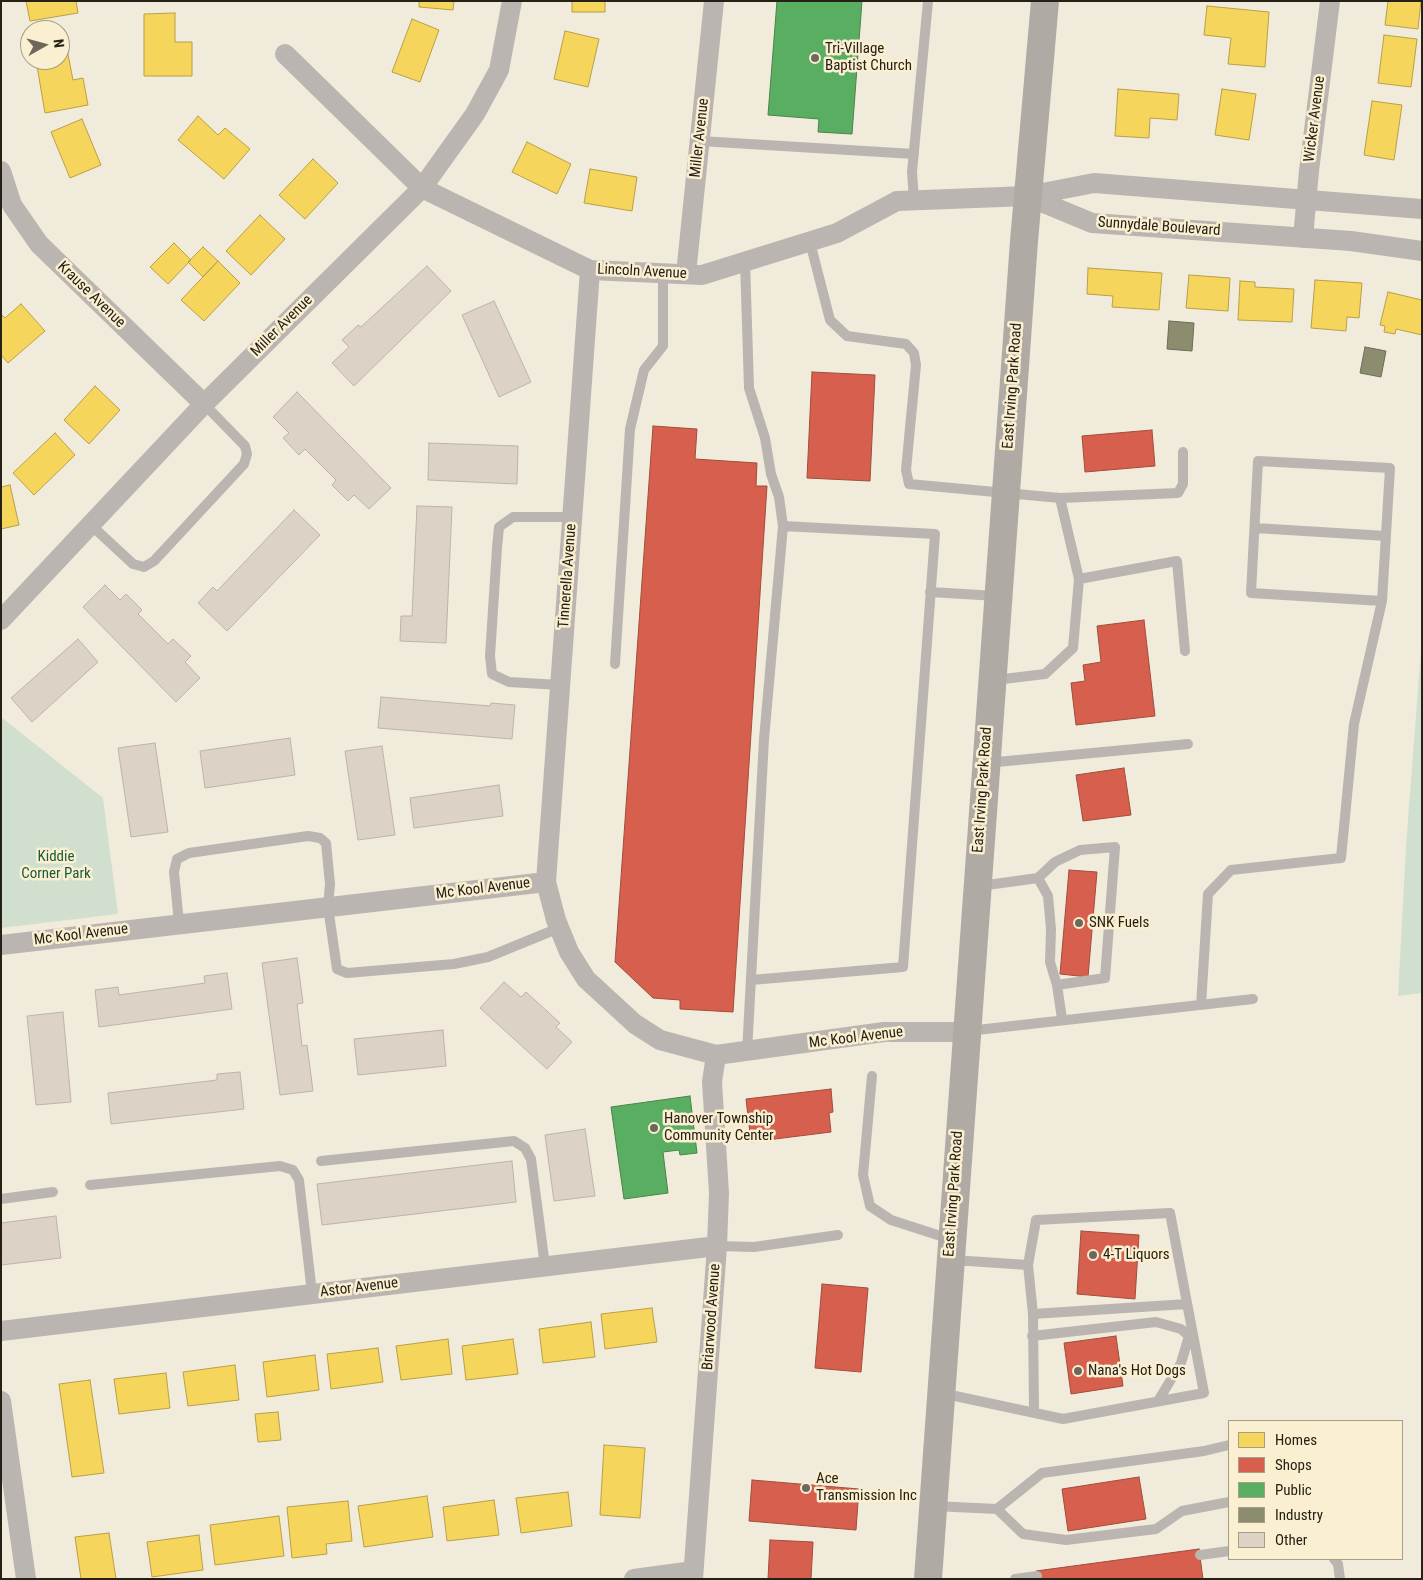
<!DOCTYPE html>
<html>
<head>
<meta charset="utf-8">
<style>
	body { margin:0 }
	#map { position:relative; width:1423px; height:1580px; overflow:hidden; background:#f1ebdb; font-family:"Roboto Condensed",sans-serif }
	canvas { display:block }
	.frame { position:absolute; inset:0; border:2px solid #262116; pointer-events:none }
	.legend { position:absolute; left:1228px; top:1420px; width:175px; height:140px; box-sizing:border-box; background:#fbefd1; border:1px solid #a69d86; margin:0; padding:6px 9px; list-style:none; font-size:15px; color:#262116 }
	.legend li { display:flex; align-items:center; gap:10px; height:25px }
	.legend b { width:25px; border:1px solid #a69d86 }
	.north { position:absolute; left:20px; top:20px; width:50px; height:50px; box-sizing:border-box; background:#fbefd1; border:1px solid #a69d86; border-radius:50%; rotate:83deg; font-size:14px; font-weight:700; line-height:20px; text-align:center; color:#262116 }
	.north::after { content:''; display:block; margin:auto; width:18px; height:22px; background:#6d685b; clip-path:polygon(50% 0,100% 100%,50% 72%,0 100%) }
</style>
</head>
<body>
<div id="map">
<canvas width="1423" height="1580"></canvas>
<div class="frame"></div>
<ul class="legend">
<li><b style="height:14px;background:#f6d55c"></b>Homes</li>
<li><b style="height:14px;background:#d6604d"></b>Shops</li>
<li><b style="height:14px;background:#5aae61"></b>Public</li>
<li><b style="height:14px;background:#8c8c6e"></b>Industry</li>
<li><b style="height:14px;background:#dcd2c5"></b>Other</li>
</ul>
<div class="north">N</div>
</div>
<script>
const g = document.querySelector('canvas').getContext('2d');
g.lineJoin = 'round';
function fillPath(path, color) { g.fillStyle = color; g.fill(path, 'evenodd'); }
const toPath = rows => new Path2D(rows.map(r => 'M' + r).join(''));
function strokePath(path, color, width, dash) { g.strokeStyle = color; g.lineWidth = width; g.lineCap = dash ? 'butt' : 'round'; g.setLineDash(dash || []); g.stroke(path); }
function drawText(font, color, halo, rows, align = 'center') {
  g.font = font + ' "Roboto Condensed",sans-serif'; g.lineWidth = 5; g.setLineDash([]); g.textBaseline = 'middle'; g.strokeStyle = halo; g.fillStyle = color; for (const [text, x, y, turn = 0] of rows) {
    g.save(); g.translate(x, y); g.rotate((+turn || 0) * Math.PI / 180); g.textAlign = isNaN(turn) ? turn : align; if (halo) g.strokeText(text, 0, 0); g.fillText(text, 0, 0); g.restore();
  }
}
fillPath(toPath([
	[1422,637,1422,993,1398,996,1406,846],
	[1,717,103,798,118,914,1,928]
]), '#d1e0ce');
const homes = toPath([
	[26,1,76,1,78,13,30,21,26,1],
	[419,1,454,1,453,10,419,7,419,1],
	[572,1,605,1,605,12,572,12,572,1],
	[1388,1,1421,1,1418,29,1385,25,1388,1],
	[1207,6,1269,12,1265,67,1228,64,1231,38,1204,35,1207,6],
	[175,13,175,42,192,42,192,76,144,76,144,14,175,13],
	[412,19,439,30,420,82,392,72,412,19],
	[565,31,599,39,588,87,554,79,565,31],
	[1384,35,1417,39,1411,87,1378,83,1384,35],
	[65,39,73,80,83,78,88,105,45,113,36,60,60,60,60,40,65,39],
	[1118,89,1179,94,1177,120,1150,118,1149,138,1115,136,1118,89],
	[1222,89,1256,94,1249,140,1215,135,1222,89],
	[1372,101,1402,105,1394,160,1364,155,1372,101],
	[198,116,218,135,225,128,250,149,224,179,178,140,198,116],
	[82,119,101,165,70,178,51,132,82,119],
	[527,142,571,164,557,194,512,172,527,142],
	[313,159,338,183,305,219,279,195,313,159],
	[590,169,637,177,632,211,584,203,590,169],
	[260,215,285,239,251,275,226,251,260,215],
	[174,243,191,260,168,284,150,267,174,243],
	[203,247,218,261,203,277,188,262,203,247],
	[218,261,240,283,204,321,181,300,218,261],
	[1088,268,1162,273,1159,310,1112,307,1113,296,1087,294,1088,268],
	[1189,275,1230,278,1228,311,1186,308,1189,275],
	[1315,280,1362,283,1359,318,1347,317,1346,331,1311,328,1315,280],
	[1240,281,1255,282,1255,287,1294,289,1292,322,1238,320,1240,281],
	[1388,292,1422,300,1422,335,1396,329,1395,334,1384,332,1385,326,1380,325,1388,292],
	[21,304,45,331,8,363,1,355,1,314,5,318,21,304],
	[95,386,120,410,89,444,64,420,95,386],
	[55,433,75,455,34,495,13,473,55,433],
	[10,485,19,525,1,529,1,487,10,485],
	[652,1308,657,1342,605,1349,601,1314,652,1308],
	[591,1322,595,1357,543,1363,539,1329,591,1322],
	[448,1339,452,1374,401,1380,396,1346,448,1339],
	[513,1339,518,1374,466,1380,462,1346,513,1339],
	[378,1348,383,1382,331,1389,327,1354,378,1348],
	[315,1355,319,1390,267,1397,263,1362,315,1355],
	[235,1365,239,1400,188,1406,183,1372,235,1365],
	[166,1373,170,1408,119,1414,114,1379,166,1373],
	[90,1380,104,1473,72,1477,59,1384,90,1380],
	[278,1412,281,1440,258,1442,255,1414,278,1412],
	[604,1445,645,1448,640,1518,600,1515,604,1445],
	[568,1492,572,1526,521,1533,516,1498,568,1492],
	[427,1496,433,1537,364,1547,358,1506,427,1496],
	[494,1500,499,1535,447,1541,443,1507,494,1500],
	[348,1501,352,1541,326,1544,327,1554,292,1558,287,1507,348,1501],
	[279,1516,284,1556,215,1565,210,1525,279,1516],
	[109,1533,116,1579,81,1579,75,1537,109,1533],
	[199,1535,203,1570,152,1577,147,1542,199,1535]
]);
fillPath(homes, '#f6d55c');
strokePath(homes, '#b89f47', 1);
const shops = toPath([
	[812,372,875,375,870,481,807,478,812,372],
	[653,426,697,429,695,459,757,463,756,486,767,486,733,1012,680,1009,680,1000,653,998,615,962,653,426],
	[1152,430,1155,466,1085,472,1082,436,1152,430],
	[1144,620,1155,716,1076,725,1071,683,1085,681,1083,665,1101,662,1097,626,1144,620],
	[1124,768,1131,815,1083,821,1076,775,1124,768],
	[1069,870,1097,872,1088,977,1060,974,1069,870],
	[831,1089,833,1112,829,1113,831,1132,751,1142,746,1099,831,1089],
	[1081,1231,1139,1235,1135,1299,1077,1294,1081,1231],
	[822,1284,868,1288,861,1372,815,1368,822,1284],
	[1116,1336,1123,1386,1071,1394,1064,1343,1116,1336],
	[1139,1477,1146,1519,1068,1531,1062,1489,1139,1477],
	[752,1480,859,1489,856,1530,749,1521,752,1480],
	[770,1540,813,1542,811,1579,768,1579,770,1540],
	[1199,1549,1203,1579,1037,1579,1036,1571,1199,1549]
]);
fillPath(shops, '#d6604d');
strokePath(shops, '#a14d3c', 1);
const public = toPath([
	[777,1,862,1,852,134,818,132,819,119,768,115,777,1],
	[690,1096,697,1153,680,1155,679,1150,663,1152,668,1193,624,1199,611,1107,690,1096]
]);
fillPath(public, '#5aae61');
strokePath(public, '#4a844a', 1);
const industry = toPath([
	[1169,321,1194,323,1192,351,1167,349,1169,321],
	[1365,347,1386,351,1381,377,1360,373,1365,347]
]);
fillPath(industry, '#8c8c6e');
strokePath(industry, '#6d6c54', 1);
const building = toPath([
	[427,266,451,291,354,386,332,363,349,347,342,340,358,325,361,327,427,266],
	[494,301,531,382,499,397,462,315,494,301],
	[297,392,391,488,369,509,354,495,348,501,332,485,336,480,305,449,299,455,283,438,289,433,273,417,297,392],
	[429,443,518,446,517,484,428,480,429,443],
	[417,506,452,507,446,643,400,641,401,616,412,616,417,506],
	[294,510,320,535,227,631,198,603,213,587,217,591,294,510],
	[105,585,120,600,126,594,142,610,138,614,168,644,173,639,191,656,185,662,200,678,176,702,83,607,105,585],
	[78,639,98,662,32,722,11,698,78,639],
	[381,697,490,706,491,703,515,705,512,739,378,728,381,697],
	[290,738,295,775,205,788,200,751,290,738],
	[155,743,168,832,131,837,118,748,155,743],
	[382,746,395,835,358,840,345,751,382,746],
	[499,785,503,816,414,828,410,798,499,785],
	[297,958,303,1003,297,1004,302,1046,307,1045,313,1091,280,1095,262,963,297,958],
	[227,973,232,1009,99,1027,95,990,118,987,119,995,205,983,204,976,227,973],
	[504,982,521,997,526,992,560,1023,556,1027,572,1042,547,1069,480,1008,504,982],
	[63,1012,71,1102,36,1105,27,1016,63,1012],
	[443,1030,446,1066,358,1075,354,1039,443,1030],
	[240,1072,244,1109,111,1124,108,1093,217,1080,217,1074,240,1072],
	[585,1129,595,1196,554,1201,545,1135,585,1129],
	[512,1161,516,1202,322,1225,317,1184,512,1161],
	[56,1216,61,1258,1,1265,1,1223,56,1216]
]);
fillPath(building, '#dcd2c5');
strokePath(building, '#bcb4a9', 1);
strokePath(toPath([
	[700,141,914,154],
	[914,200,912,172,928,1],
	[810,242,830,320,847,336,906,344,914,353,916,365,906,470,909,484,1060,498,1178,493,1183,484,1183,452],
	[745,261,749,388,765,438,771,474,779,497,783,526,764,739,747,1052],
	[1060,498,1079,579],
	[91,525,133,564,144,567,154,561,244,464,247,454,245,446,204,404],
	[1255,528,1386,536],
	[930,592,997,596],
	[615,664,630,429,644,370,663,346,663,273],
	[995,680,1045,674,1073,648,1079,579,1177,561,1185,651],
	[560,685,509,682,492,674,490,656,497,548,499,527,513,517,572,517],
	[986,763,1188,744],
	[1038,878,1055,862,1080,850,1115,847,1105,978,1057,985],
	[980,886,1038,878,1048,896,1051,929,1050,962,1057,985,1062,1019],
	[179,923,174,872,177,859,189,853,308,836,320,838,326,843,330,884,328,907,337,969,347,973,454,964,488,957,559,928],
	[751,980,903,967,935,534,783,526],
	[1201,1005,1208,894,1231,870,1341,858,1354,724,1382,601,1390,468,1258,461,1251,593,1382,601],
	[968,1031,1253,999],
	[872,1076,863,1175,870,1206,891,1220,950,1239],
	[321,1161,514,1141,525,1148,531,1159,545,1266],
	[90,1185,280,1166,293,1170,299,1180,312,1293],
	[1,1199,53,1192],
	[717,1246,754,1247,838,1235],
	[1028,1265,1033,1314,1034,1413],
	[1033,1314,1187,1304],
	[1032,1336,1156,1322,1181,1329,1189,1336,1181,1363,1158,1401],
	[941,1393,1063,1419,1204,1393,1170,1213,1036,1220,1028,1265,953,1260],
	[933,1506,997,1509,1023,1534,1066,1540,1156,1529,1182,1511,1229,1502],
	[997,1509,1042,1473,1204,1451,1229,1445],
	[1200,1555,1229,1551],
	[1334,1559,1338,1564,1340,1579],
	[1015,1579,1037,1576]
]), '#bbb5b1', 10);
strokePath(toPath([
	[285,54,422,188,590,270,702,275,837,233,897,201,1027,196,1094,183,1422,209],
	[1,171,12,205,39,244,204,404],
	[1027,196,1092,223,1351,241,1422,251],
	[1303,238,1309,171,1330,1],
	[686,274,714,1],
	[1,620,204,404,422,188,475,114,499,70,512,1],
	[546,882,590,270],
	[1,945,546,882,556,920,569,952,586,979,635,1024,660,1040,716,1055,884,1032,965,1032],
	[1,1331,717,1246],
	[1,1401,26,1579],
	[634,1579,693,1571],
	[693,1579,717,1246,719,1193,712,1082,716,1055]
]), '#bbb5b1', 20);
strokePath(toPath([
	[928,1579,1024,241,1045,1]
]), '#b0aaa5', 28);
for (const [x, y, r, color] of [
	[815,58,5,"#6d685b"],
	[1079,923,5,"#6d685b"],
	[654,1128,5,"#6d685b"],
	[1093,1255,5,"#6d685b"],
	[1078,1371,5,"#6d685b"],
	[806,1488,5,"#6d685b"]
]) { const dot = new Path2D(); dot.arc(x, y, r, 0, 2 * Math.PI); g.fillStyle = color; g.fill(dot); strokePath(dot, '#fbefd1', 2); }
drawText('15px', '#262116', '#fbefd1', [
	["Tri-Village",825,49],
	["Baptist Church",825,66],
	["SNK Fuels",1089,923],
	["Hanover Township",664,1119],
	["Community Center",664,1136],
	["4-T Liquors",1103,1255],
	["Nana's Hot Dogs",1088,1371],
	["Ace",816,1479],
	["Transmission Inc",816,1496]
], 'left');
drawText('15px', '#262116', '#fbefd1', [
	["Wicker Avenue",1315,119,-83],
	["Miller Avenue",700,138,-84],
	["Sunnydale Boulevard",1159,227,4],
	["Lincoln Avenue",642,272,3],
	["Krause Avenue",91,295,44],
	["Miller Avenue",282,326,-45],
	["East Irving Park Road",1013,386,-86],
	["Tinnerella Avenue",568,576,-86],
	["East Irving Park Road",983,790,-86],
	["Mc Kool Avenue",483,889,-7],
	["Mc Kool Avenue",81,935,-7],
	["Mc Kool Avenue",856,1038,-7],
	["East Irving Park Road",954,1194,-86],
	["Astor Avenue",359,1288,-7],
	["Briarwood Avenue",712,1317,-86]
]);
drawText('15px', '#175c3c', '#fbefd1', [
	["Kiddie",56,857],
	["Corner Park",56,874]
]);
</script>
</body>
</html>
